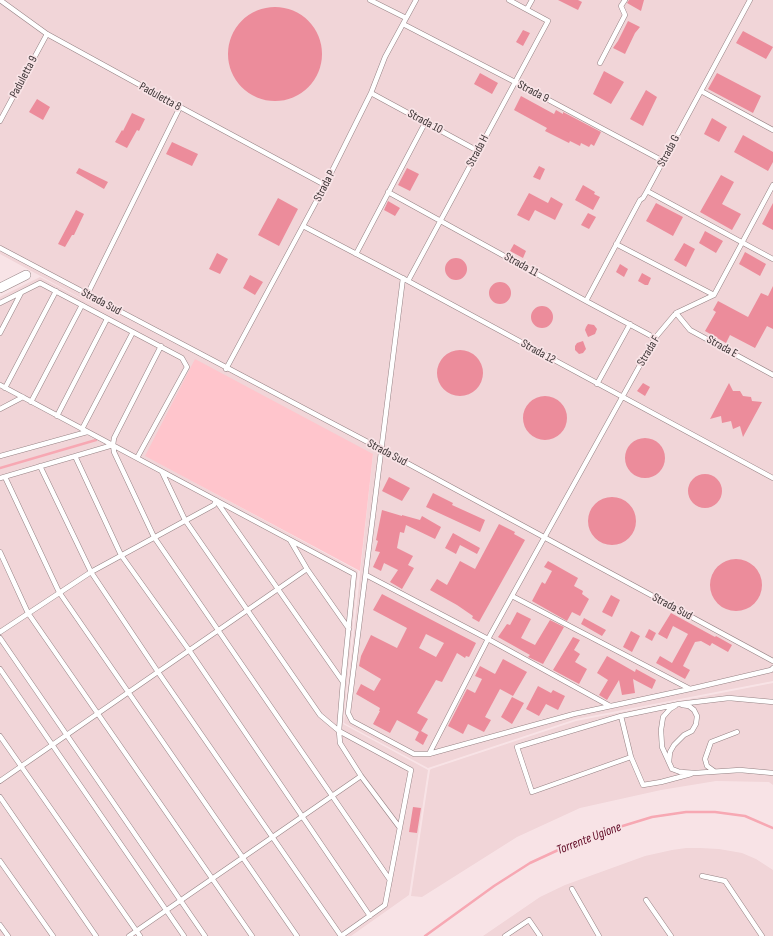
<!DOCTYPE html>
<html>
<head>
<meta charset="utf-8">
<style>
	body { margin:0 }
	canvas { display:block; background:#f8e3e6 }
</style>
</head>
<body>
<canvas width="773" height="936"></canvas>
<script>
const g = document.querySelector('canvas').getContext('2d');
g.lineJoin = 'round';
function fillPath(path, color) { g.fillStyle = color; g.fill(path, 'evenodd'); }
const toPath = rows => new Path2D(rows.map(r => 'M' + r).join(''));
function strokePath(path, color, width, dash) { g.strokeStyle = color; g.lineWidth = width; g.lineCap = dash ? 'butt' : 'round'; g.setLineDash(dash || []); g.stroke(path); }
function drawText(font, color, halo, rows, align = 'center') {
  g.font = font + ' "Sofia Sans Condensed",sans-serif'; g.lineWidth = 3.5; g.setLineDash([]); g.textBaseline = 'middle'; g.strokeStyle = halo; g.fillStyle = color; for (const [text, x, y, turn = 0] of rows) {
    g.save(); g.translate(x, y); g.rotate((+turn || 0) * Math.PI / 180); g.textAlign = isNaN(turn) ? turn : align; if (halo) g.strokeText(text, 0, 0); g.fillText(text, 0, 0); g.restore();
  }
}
fillPath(toPath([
	[0,0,773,0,773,681,576,719,428,768,344,723,373,454,146,456,358,571,343,724,428,770,409,895,351,936,0,936,0,297,40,277,138,329,0,254],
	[773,683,773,785,769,782,716,781,661,790,580,808,517,837,422,897,411,896,430,770,431,769,576,721],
	[686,848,700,848,719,849,742,853,756,859,773,870,773,936,483,936,540,897,565,885,645,856,672,850]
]), '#f1d5d8');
fillPath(toPath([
	[195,359,373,454,360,571,145,456]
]), '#ffc5cc');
strokePath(toPath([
	[0,468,96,440],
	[425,936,494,886,530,863,569,845,616,828,652,817,686,812,715,812,745,816,773,828]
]), '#f7a8b3', 2.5);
fillPath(toPath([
	[558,0,578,0,582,2,578,10],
	[629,0,644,0,641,11,627,3],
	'228 54a47 47 0 1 1 94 0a47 47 0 1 1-94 0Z',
	[628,21,640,27,635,33,625,54,613,48,618,41],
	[523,30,530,33,523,46,516,42],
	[743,31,773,47,766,59,736,43],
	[604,71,624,82,611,104,593,94],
	[480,73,498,83,492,94,474,84],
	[717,73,761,96,753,113,708,89],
	[646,90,657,97,643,126,630,119],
	[521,96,554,114,556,110,563,114,563,112,601,132,594,146,591,144,589,147,581,143,580,146,570,141,569,143,545,131,547,128,514,110],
	[37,99,50,107,43,120,29,112],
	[132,113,145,119,139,131,137,130,127,148,115,142,122,130,123,131],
	[712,118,727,127,719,142,704,134],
	[743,135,773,152,773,162,768,171,734,152],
	[172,142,198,154,192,166,166,154],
	[539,166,545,169,540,180,533,177],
	[79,168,108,182,104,189,76,173],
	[407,168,419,174,410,191,398,185],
	[721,175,734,182,722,204,741,214,732,230,700,212],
	[583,185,595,192,594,194,600,197,593,210,575,200],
	[529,193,548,203,551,197,563,204,555,220,535,210,529,221,517,215],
	[278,198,298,209,279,246,258,235],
	[388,201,400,208,395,216,384,210],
	[656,203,683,217,673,236,646,221],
	[773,203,773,230,762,224],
	[76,210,84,214,74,235,72,235,65,247,58,244],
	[588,213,596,217,589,229,581,225],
	[705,231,723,241,716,253,699,243],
	[684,243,695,249,686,267,674,260],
	[514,244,526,251,523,258,510,251],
	[745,252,766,264,760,276,739,264],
	[217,253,228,259,220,274,209,269],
	'445 269a11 11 0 1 1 22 0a11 11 0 1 1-22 0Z',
	[620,264,628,269,624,277,616,272],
	[642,273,651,278,648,285,645,285,638,281],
	[250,275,263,282,255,295,243,288],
	'489 293a11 11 0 1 1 22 0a11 11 0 1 1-22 0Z',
	[773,286,773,329,767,326,755,348,730,335,726,343,705,331,716,312,713,310,718,301,748,317,761,293,768,296],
	'531 317a11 11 0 1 1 22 0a11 11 0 1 1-22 0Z',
	[588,324,594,325,597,329,595,334,588,337,585,330,586,327],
	[583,341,586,349,583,353,579,354,575,350,575,346,577,343],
	'437 373a23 23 0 1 1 46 0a23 23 0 1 1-46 0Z',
	[643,383,650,387,645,396,637,391],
	[729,383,733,391,740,391,743,396,751,397,752,401,762,402,743,437,740,426,733,429,731,421,722,423,721,416,710,419],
	'523 418a22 22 0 1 1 44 0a22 22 0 1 1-44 0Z',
	'625 458a20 20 0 1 1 40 0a20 20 0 1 1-40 0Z',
	'688 491a17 17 0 1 1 34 0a17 17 0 1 1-34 0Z',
	[389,477,410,488,402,501,382,491],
	[433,493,453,503,452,505,485,520,480,532,426,507],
	'588 521a24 24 0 1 1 48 0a24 24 0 1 1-48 0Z',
	[382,510,402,516,402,515,420,520,422,516,441,527,435,539,406,525,404,533,400,532,397,548,413,556,408,565,414,568,402,589,390,582,398,570,384,563,381,571,373,567,380,552,375,551,378,541,376,540],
	[499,524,515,532,514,534,525,540,479,622,472,618,473,616,457,605,430,590,437,579,447,585,460,561,475,569],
	[453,533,480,548,477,554,460,545,456,554,445,548],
	'710 585a26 26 0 1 1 52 0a26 26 0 1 1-52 0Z',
	[548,561,578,578,574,586,583,591,582,594,589,599,580,616,572,612,567,621,532,601,542,582,545,584,552,571,544,567],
	[382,594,476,643,469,657,466,656,465,658,457,653,442,682,436,680,417,713,428,719,421,731,428,735,423,745,415,740,419,732,397,720,390,733,373,724,380,711,379,711,380,708,356,694,361,684,374,691,381,679,359,666,361,656,371,635,397,648,407,628,373,610],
	[426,634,444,643,436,657,419,648],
	[611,595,620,600,612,617,602,612],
	[517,612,531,619,521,638,535,645,550,620,564,627,543,664,528,657,530,655,498,637,507,624,510,625],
	[671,613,715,637,716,636,732,645,728,652,712,643,710,646,701,641,695,642,683,666,690,670,685,679,656,663,660,656,672,663,688,634,673,626,667,639,658,634],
	[584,618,606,630,602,636,581,624],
	[649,629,656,633,652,641,645,637],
	[631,631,640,636,632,652,623,647],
	[573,637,580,640,574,650,580,654,575,662,587,669,579,684,553,670],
	[607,656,635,672,636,669,656,680,652,689,633,679,635,693,622,695,619,680,607,700,599,695,608,680,597,673],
	[503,659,527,672,513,696,500,689,485,717,491,720,484,732,468,724,463,734,448,726,467,689,475,693,482,679,475,676,480,666,495,674],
	[538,686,551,693,553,690,565,696,558,710,546,704,539,716,526,709],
	[512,697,524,703,512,724,501,717],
	[413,807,421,808,417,833,409,832]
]), '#ec8c9b');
const service = toPath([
	[0,0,47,34,180,107,325,185],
	[370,0,406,18],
	[527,9,532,0],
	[403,24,515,82,663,161],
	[600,63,625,15,621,6,625,0],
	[701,91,773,130],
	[371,93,478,151],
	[0,121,47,34],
	[647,191,773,259],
	[388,192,586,301,655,338],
	[303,226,408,281,773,478],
	[616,244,714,295],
	[0,248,381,449,773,661],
	[356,254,425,123],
	[403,278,348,713,352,721,414,754,429,754,574,714,690,689,771,670,773,668],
	[408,281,548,21,509,0],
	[87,295,180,107],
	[586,301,640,200,643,198,647,191,750,0],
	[0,303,40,283,182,358,187,367,137,458],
	[676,313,690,330,773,375],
	[0,333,21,293],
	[226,369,325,185,371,93,385,57,416,0],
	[597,384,630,324],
	[0,385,354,574,343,682,339,731,411,770,385,905,341,936],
	[5,388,56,291],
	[31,402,82,305],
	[0,409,23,397],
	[57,416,107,319],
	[82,429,133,332],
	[113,445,114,438,161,346],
	[0,456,87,432],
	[75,456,121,555,189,650,370,916],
	[40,466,91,572,158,672,341,936],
	[162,472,185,520,320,715,339,731,340,743,361,776,400,828],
	[5,477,59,592,297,936],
	[0,478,113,445,114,452,154,537,390,880],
	[217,502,343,682],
	[290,540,307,569,349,629],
	[0,552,28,613,252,936],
	[366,575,488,639,610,706],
	[512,596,690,689],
	[0,632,91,572,214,505,216,500],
	[0,638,205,936],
	[0,669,184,936],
	[675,706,670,709,663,717,661,730,662,747,672,769,680,772,695,773,740,770,773,773],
	[621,716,631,757,532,792,517,747,621,716,679,704,729,698,773,702],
	[0,736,140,936],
	[429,754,488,639,655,338,676,313,714,295,773,185],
	[631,757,643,785,661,782,691,774],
	[669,762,670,752,674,745,684,735,692,731,696,724,697,716,694,710,689,706,682,705],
	[714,771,707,766,705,759,711,742,737,732],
	[0,781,307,569],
	[0,797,96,936],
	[0,861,53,936],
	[702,876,725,881,762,936],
	[572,889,599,936],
	[646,900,671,936],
	[0,925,8,936],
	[129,936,361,776],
	[505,936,529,920,540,936]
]);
const minor = toPath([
	[0,288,26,275]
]);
strokePath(service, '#958284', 5.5);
strokePath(minor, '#958284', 10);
strokePath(service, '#fff', 4.5);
strokePath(minor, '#fff', 9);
drawText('12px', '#3e3637', '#f8e3e6', [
	["Paduletta 9",24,77,-62],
	["Strada 9",533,92,28],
	["Paduletta 8",160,97,29],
	["Strada 10",425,122,28],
	["Strada H",478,151,-62],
	["Strada G",669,151,-62],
	["Strada P",325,186,-63],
	["Strada 11",521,265,29],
	["Strada Sud",101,302,28],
	["Strada E",722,347,29],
	["Strada F",649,351,-59],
	["Strada 12",538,352,29],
	["Strada Sud",387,453,28],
	["Strada Sud",672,607,28]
]);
drawText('italic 13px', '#600924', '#f8e3e6', [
	["Torrente Ugione",589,839,-21]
]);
</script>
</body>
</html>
